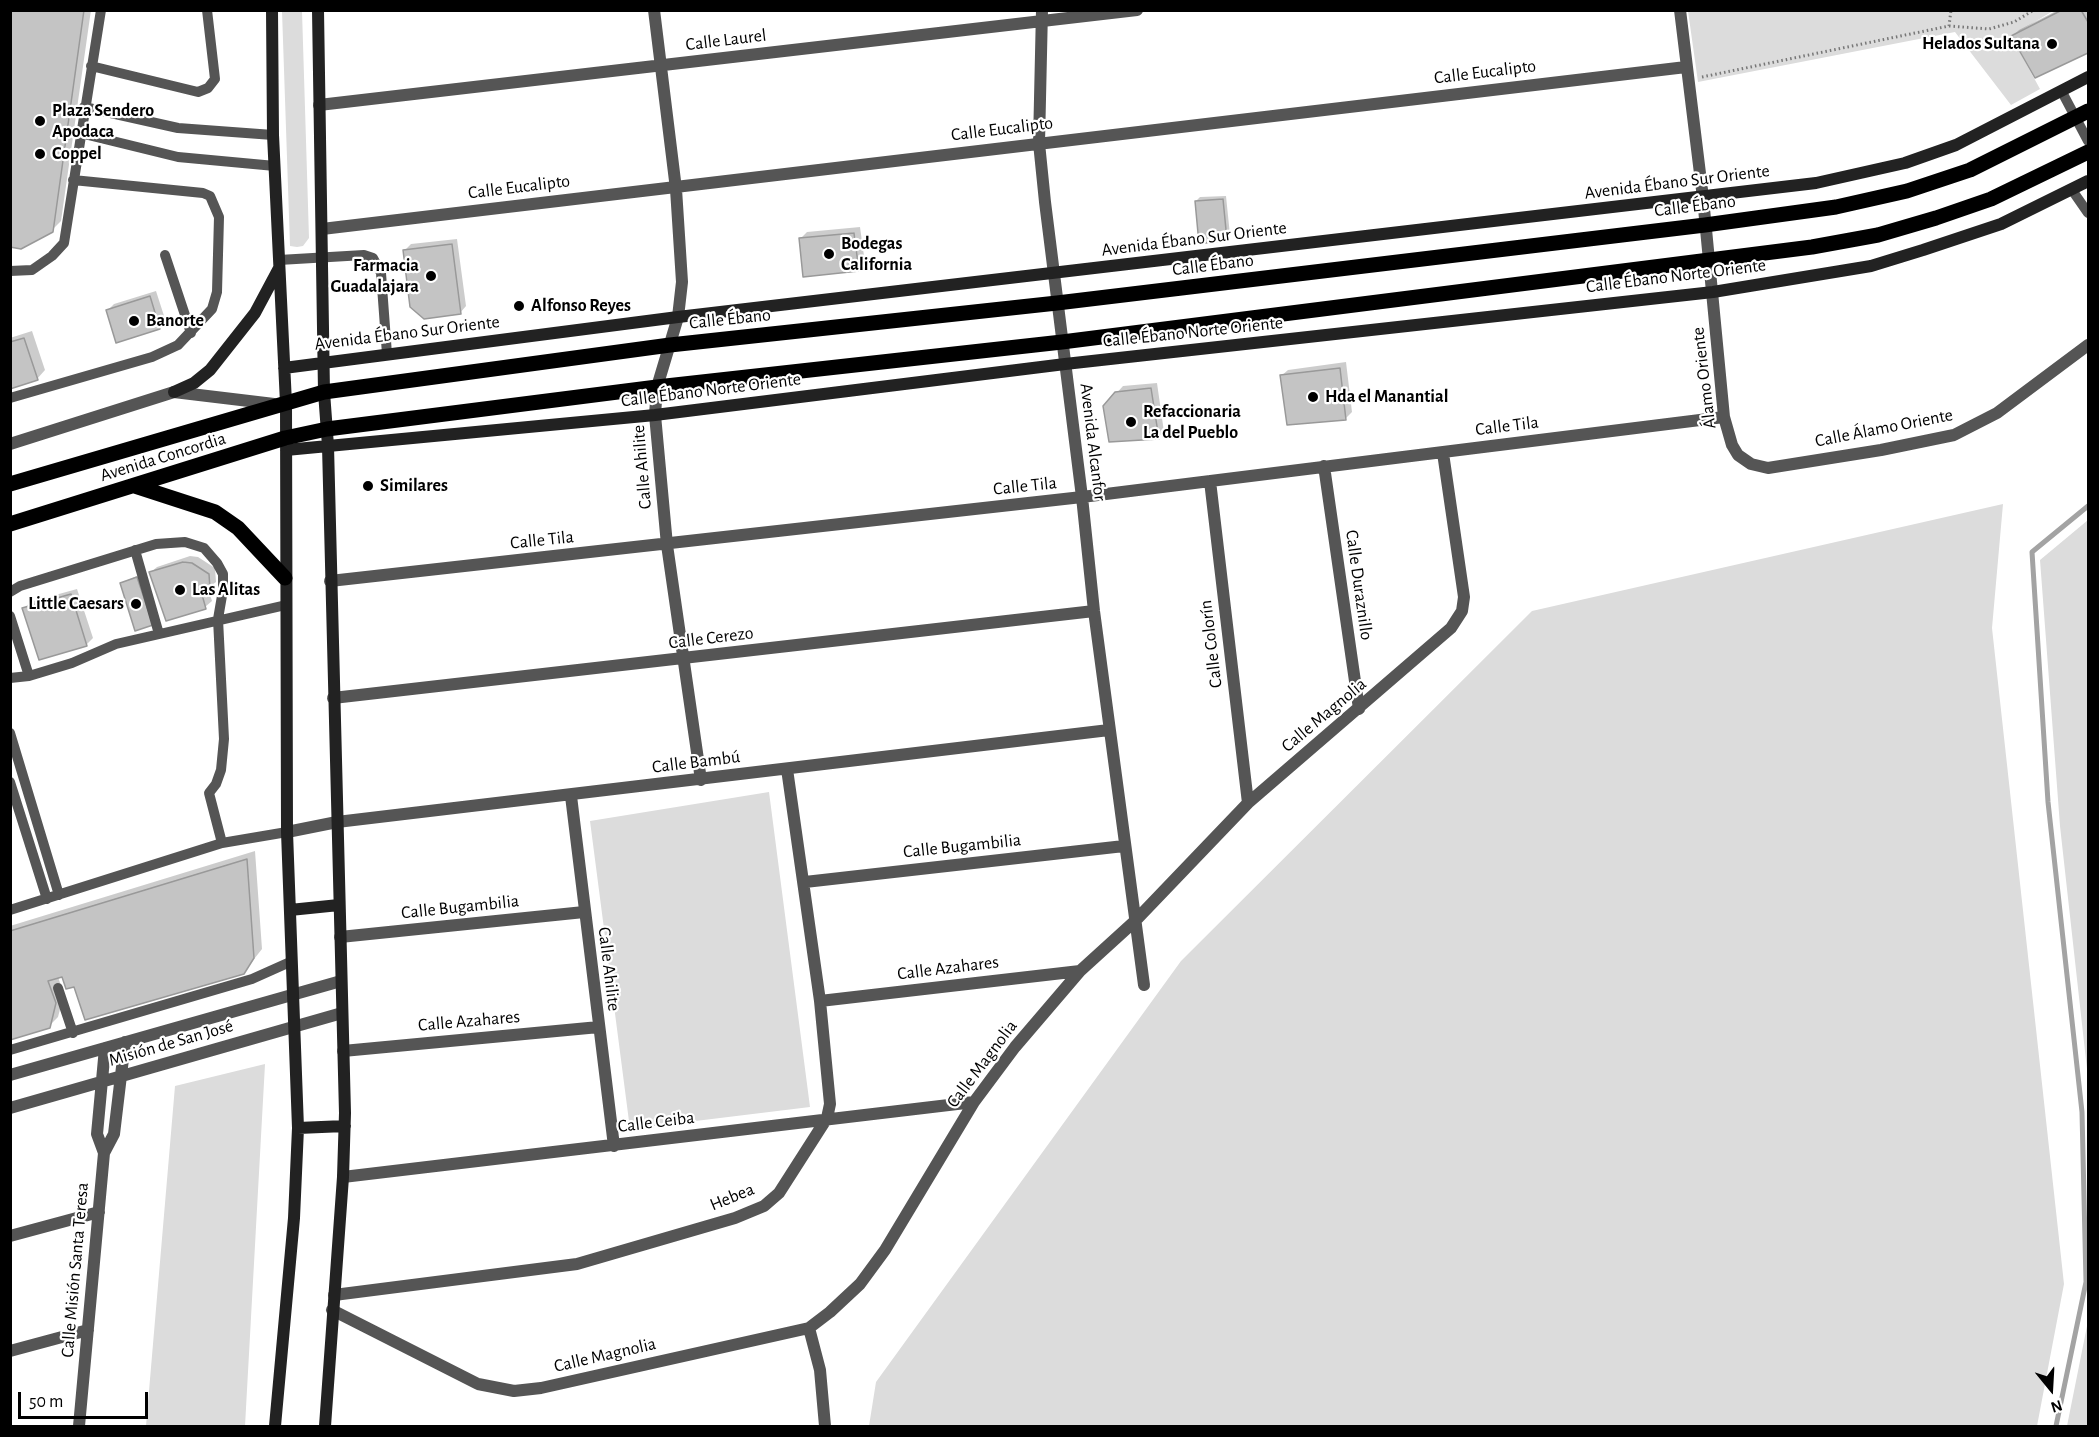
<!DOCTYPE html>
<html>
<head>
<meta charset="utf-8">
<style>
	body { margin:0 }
	#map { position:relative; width:2099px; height:1437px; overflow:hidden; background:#fff; font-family:"Alegreya Sans",sans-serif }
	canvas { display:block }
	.frame { position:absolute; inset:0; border:12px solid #000; pointer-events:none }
	.north { position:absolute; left:2021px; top:1359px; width:60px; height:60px; -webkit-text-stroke:4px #fff; paint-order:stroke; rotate:162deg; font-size:16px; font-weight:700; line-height:24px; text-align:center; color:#000 }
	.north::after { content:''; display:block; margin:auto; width:21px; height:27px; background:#000; clip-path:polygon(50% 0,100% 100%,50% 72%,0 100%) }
	.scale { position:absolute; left:18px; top:1392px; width:130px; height:27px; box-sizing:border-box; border:3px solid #000; border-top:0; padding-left:8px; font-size:18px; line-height:21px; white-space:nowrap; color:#000; -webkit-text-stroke:4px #fff; paint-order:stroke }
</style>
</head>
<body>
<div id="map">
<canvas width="2099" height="1437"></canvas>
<div class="frame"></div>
<div class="north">N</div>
<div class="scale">50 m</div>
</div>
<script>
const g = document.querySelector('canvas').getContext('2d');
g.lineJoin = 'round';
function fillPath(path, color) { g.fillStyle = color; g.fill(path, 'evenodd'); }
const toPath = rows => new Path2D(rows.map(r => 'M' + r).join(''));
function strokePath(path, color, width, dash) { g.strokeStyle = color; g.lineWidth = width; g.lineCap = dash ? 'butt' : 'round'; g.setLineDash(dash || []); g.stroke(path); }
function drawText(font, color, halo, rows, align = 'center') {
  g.font = font + ' "Alegreya Sans",sans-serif'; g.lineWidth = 4.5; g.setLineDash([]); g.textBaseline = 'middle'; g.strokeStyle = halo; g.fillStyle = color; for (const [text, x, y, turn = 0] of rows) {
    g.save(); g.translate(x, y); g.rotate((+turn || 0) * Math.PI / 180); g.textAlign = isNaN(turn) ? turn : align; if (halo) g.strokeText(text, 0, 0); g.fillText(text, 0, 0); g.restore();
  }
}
fillPath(toPath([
	[282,11,302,11,309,238,303,246,297,247,290,246],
	[1688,11,2053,11,2011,36,2040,89,2011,105,1955,32,1698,82],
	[2003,504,1992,628,2064,1284,2037,1426,869,1426,876,1382,1181,961,1532,611],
	[2088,520,2088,1078,2060,826,2040,560],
	[769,792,810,1107,630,1129,590,821],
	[265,1064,245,1426,146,1426,175,1086],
	[2088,1321,2088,1426,2067,1426]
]), '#dcdcdc');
fillPath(toPath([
	[10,10,91,10,61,221,52,230],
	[2058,10,2088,10,2088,51,2036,76,2013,36,2019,30],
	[1226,196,1230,235,1226,239,1196,201,1200,197],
	[860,227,865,263,858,270,800,239,807,232],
	[457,239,466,306,460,313,405,250,411,244],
	[156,291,166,322,160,328,107,311,114,304],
	[32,331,45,370,37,379,10,387,10,338],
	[1346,362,1352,412,1346,418,1281,376,1288,370],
	[1157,383,1164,432,1158,438,1105,406,1123,386],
	[190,556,198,557,215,568,216,582,208,588,212,601,205,607,150,573,157,567],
	[141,574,156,620,121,583],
	[77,589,93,638,87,644,40,658,24,609,30,602],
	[255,851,262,949,243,973,75,985,63,976,58,977,64,994,58,1017,49,1026,10,1038,10,926]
]), '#0003');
strokePath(toPath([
	[2056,1426,2086,1282,2082,1112,2048,802,2032,552,2088,506]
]), '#a3a3a3', 5);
const building = toPath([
	[10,10,84,10,53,232,21,249,10,247,10,10],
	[2062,10,2081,10,2088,22,2088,53,2035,78,2011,36,2062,10],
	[1223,199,1227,240,1199,244,1195,201,1223,199],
	[854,233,859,271,803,277,799,238,854,233],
	[452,244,461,314,424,319,410,307,403,250,452,244],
	[150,296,160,329,116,343,106,310,150,296],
	[24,338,38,380,10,389,10,342,24,338],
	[1340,368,1346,420,1287,425,1280,375,1340,368],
	[1151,388,1159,439,1109,442,1103,406,1115,392,1151,388],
	[183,562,192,563,209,574,210,589,201,591,206,609,166,621,149,572,183,562],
	[137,577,153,625,135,631,120,583,137,577],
	[71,594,87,646,39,660,22,608,71,594],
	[247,859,254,958,244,974,85,1020,74,987,66,989,62,977,48,981,56,1003,50,1028,10,1040,10,931,247,859]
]);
fillPath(building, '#c4c4c4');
strokePath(building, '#999', 1.5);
strokePath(toPath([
	[1949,26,1989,29,2014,22,2034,10],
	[1702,77,1949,26,1951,10]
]), '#777', 3, [1.5, 3]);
strokePath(toPath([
	[91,66,198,92,208,88,215,79,207,10],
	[2062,92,2088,141],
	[84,107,178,128,273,135],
	[80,133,178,157,275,166],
	[2072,190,2088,213],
	[165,255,191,333],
	[279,260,364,255,373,258,381,273,387,354],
	[10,271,32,270,52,256,64,243,101,10],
	[10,398,152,357,178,345,212,309,217,292,219,217,210,196,203,193,73,180],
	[135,550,159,634],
	[10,592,20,586,156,544,185,542,204,548,217,563,223,574,223,590,218,619,224,739,221,770,216,784,209,793,222,843],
	[10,616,29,676],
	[10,678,29,676,72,663,116,644,286,605],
	[10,733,59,895],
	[10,782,47,899],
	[10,910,222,843,287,832],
	[58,988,73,1033],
	[10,1050,252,979,290,962]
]), '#555', 10);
strokePath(toPath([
	[654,10,676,189,682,282,678,317,657,387,655,415,667,545,701,780],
	[1042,10,1039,143,1045,202,1082,497,1094,611,1144,985],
	[1680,10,1703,198,1724,417,1732,445,1738,455,1751,464,1768,468,1881,450,1954,435,1997,413,2088,345],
	[319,105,1137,10],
	[322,229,1686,67],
	[10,444,174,392,274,404],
	[1324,466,1359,709],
	[1210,481,1248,803],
	[330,581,1082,497,1724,417],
	[333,698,1094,611],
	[571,796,614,1146],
	[287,832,337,822,1109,730],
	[805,882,1124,846],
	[340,937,584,912],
	[820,1001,1080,971],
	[343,1051,599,1027],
	[10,1075,341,981],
	[10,1108,342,1013],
	[104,1153,97,1134,105,1048],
	[343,1177,974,1102],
	[10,1236,99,1212],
	[334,1295,577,1264,735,1218,764,1206,779,1193,827,1118,830,1104,820,1001,787,769],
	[332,1310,478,1384,514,1391,541,1388,809,1328,830,1312,860,1284,885,1250,974,1102,1015,1047,1080,971,1135,921,1248,803,1451,628,1462,611,1464,597,1443,453],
	[809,1328,820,1370,825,1426],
	[10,1351,88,1330],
	[79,1426,104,1153,114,1134,125,1042]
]), '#555', 12);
strokePath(toPath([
	[272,10,273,135,286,403,287,832,298,1128,294,1218,275,1426],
	[318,10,324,392,328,446,345,1113,343,1177,325,1426],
	[284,368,678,317,1816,183,1905,163,1956,145,2088,77],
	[174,392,194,383,210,370,255,313,279,268],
	[286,450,655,415,1065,364,1713,292,1871,266,1923,250,2001,224,2088,181],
	[290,910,339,905],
	[298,1128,345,1126]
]), '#222', 12);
strokePath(toPath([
	[10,484,324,392,670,345,1057,303,1705,225,1836,207,1907,191,1970,170,2088,111],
	[135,486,215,512,238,528,285,578],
	[10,524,285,438,327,429,657,387,1062,342,1812,247,1878,235,1936,218,1991,199,2088,152]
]), '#000', 15);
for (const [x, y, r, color] of [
	[2052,44,6,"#000"],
	[40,121,6,"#000"],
	[40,154,6,"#000"],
	[829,254,6,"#000"],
	[431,276,6,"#000"],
	[519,306,6,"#000"],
	[134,321,6,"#000"],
	[1313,397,6,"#000"],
	[1131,422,6,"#000"],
	[368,486,6,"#000"],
	[180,590,6,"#000"],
	[136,604,6,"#000"]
]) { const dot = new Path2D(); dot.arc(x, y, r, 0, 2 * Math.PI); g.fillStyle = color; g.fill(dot); strokePath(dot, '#fff', 2); }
drawText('18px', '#000', '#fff', [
	["Calle Laurel",726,40,-7],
	["Calle Eucalipto",1485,72,-7],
	["Calle Eucalipto",1002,129,-7],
	["Avenida Ébano Sur Oriente",1677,182,-7],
	["Calle Eucalipto",519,187,-7],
	["Calle Ébano",1695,206,-7],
	["Avenida Ébano Sur Oriente",1194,239,-7],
	["Calle Ébano",1213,265,-7],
	["Calle Ébano Norte Oriente",1676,276,-7],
	["Calle Ébano",730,319,-6],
	["Calle Ébano Norte Oriente",1193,332,-6],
	["Avenida Ébano Sur Oriente",407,333,-7],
	["Álamo Oriente",1704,378,-97],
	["Calle Ébano Norte Oriente",711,390,-7],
	["Calle Tila",1507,426,-7],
	["Calle Álamo Oriente",1884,428,-11],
	["Avenida Alcanfor",1093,442,83],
	["Avenida Concordia",163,457,-17],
	["Calle Ahilite",642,467,-95],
	["Calle Tila",1025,486,-6],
	["Calle Tila",542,540,-6],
	["Calle Duraznillo",1359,585,82],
	["Calle Cerezo",711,638,-7],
	["Calle Colorín",1211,644,-97],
	["Calle Magnolia",1324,715,-40],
	["Calle Bambú",696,762,-7],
	["Calle Bugambilia",962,846,-6],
	["Calle Bugambilia",460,907,-6],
	["Calle Azahares",948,968,-7],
	["Calle Ahilite",609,969,83],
	["Calle Azahares",469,1021,-5],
	["Misión de San José",171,1043,-16],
	["Calle Magnolia",982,1064,-53],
	["Calle Ceiba",656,1122,-7],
	["Hebea",732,1197,-22],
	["Calle Misión Santa Teresa",75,1270,-85],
	["Calle Magnolia",605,1355,-13]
]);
drawText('bold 18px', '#000', '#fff', [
	["Helados Sultana",2040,44,"right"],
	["Plaza Sendero",52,111],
	["Apodaca",52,132],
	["Coppel",52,154],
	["Bodegas",841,244],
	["California",841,265],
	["Farmacia",419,266,"right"],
	["Guadalajara",419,287,"right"],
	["Alfonso Reyes",531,306],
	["Banorte",146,321],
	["Hda el Manantial",1325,397],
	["Refaccionaria",1143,412],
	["La del Pueblo",1143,433],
	["Similares",380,486],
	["Las Alitas",192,590],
	["Little Caesars",124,604,"right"]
], 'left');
</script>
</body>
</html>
